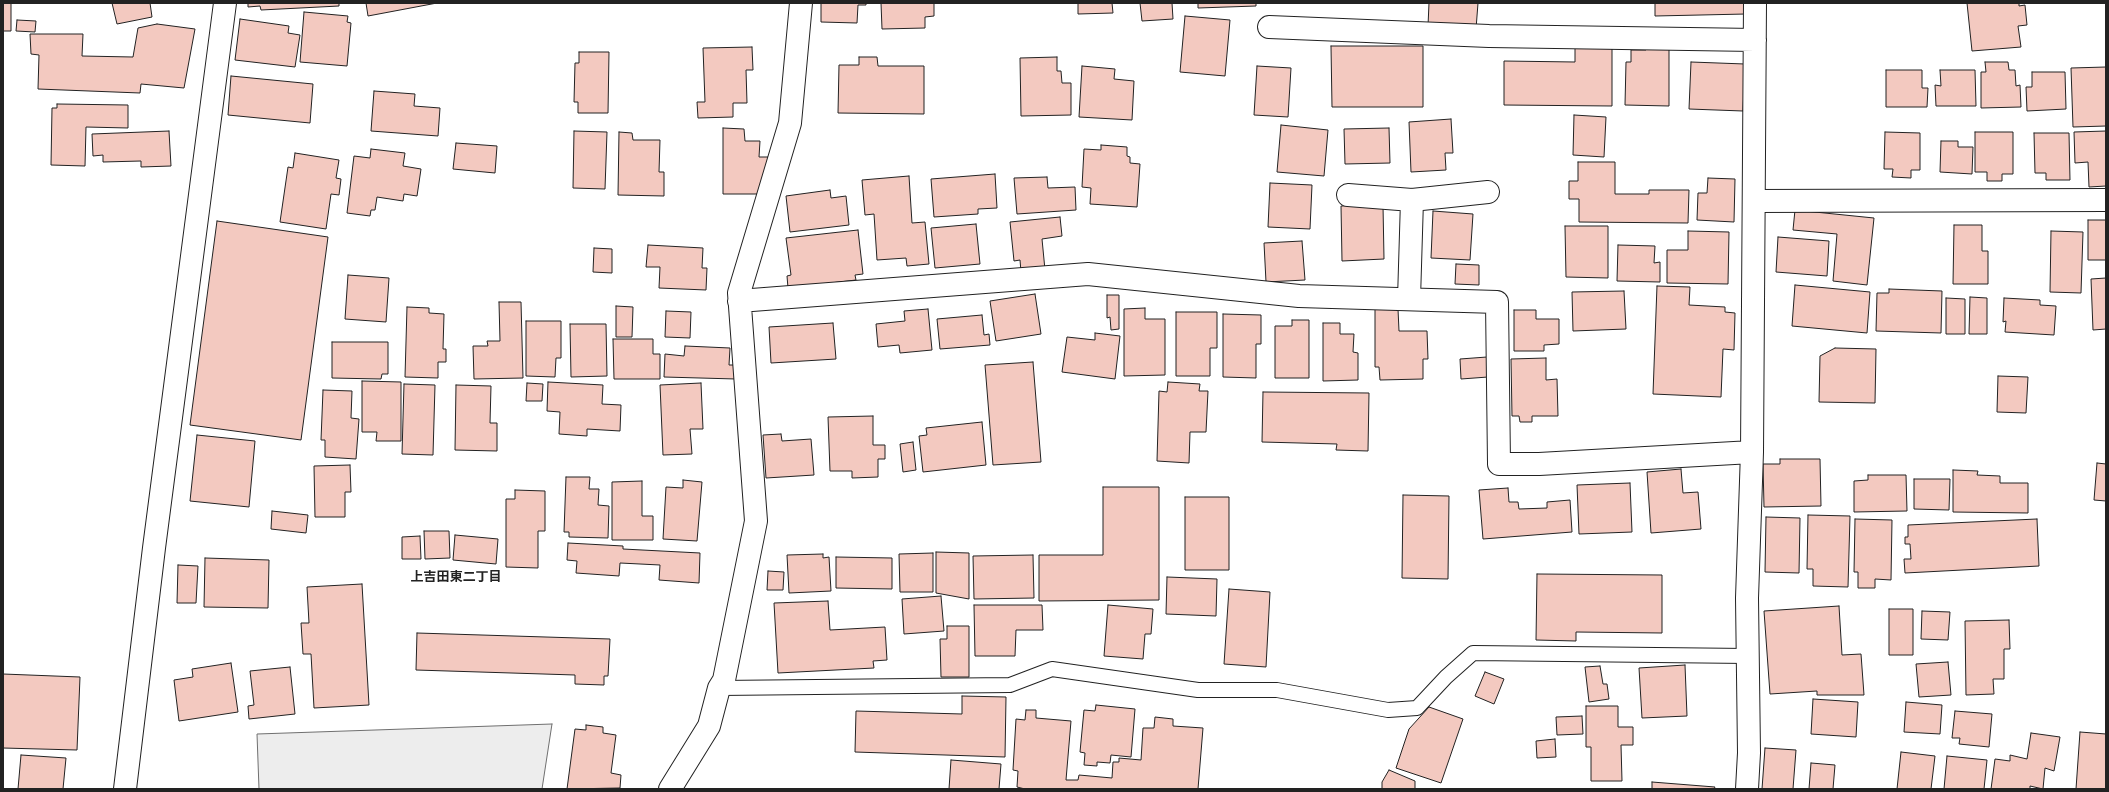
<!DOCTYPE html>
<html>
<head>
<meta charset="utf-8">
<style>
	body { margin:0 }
	#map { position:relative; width:2109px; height:792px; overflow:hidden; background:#fff; font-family:"Alegreya Sans",sans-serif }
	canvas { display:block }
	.frame { position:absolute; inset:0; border:4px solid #222; pointer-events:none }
</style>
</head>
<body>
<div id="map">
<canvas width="2109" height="792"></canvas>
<div class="frame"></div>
</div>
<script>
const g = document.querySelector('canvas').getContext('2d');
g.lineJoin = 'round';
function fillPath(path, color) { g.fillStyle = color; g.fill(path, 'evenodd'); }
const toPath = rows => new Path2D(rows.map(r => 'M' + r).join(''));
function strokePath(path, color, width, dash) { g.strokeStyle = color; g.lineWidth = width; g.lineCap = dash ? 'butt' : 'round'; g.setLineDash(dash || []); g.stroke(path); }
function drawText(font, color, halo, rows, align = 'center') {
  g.font = font + ' "Alegreya Sans","Noto Sans JP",sans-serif'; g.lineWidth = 3; g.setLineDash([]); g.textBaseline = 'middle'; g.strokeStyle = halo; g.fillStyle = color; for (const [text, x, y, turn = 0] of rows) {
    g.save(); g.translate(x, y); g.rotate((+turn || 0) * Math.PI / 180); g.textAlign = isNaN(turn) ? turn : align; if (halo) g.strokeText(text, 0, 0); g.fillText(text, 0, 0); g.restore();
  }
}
const parking = toPath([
	[552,724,542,789,259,789,257,734,552,724]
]);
fillPath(parking, '#ededed');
strokePath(parking, '#6f6f6f', 1);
const building = toPath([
	[3,3,11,3,11,31,3,31,3,3],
	[112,3,150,3,152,17,117,24,112,3],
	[248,3,339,3,339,6,261,10,260,6,248,7,248,3],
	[366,3,437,3,368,16,366,3],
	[821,3,866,3,866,5,858,5,857,23,821,22,821,3],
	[881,3,934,3,934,16,925,17,925,28,882,29,881,3],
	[1078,3,1112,3,1113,13,1078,14,1078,3],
	[1140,3,1172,3,1173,19,1142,21,1140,3],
	[1198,3,1256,3,1256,6,1198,8,1198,3],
	[1429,3,1478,3,1476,29,1428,26,1429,3],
	[1655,3,1746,3,1746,14,1655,16,1655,3],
	[1967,3,2019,3,2019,6,2025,5,2027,25,2018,26,2021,47,1972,51,1967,3],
	[304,12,348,16,347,22,351,23,347,66,300,62,304,12],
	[1185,16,1230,20,1225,76,1180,72,1185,16],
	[240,19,289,26,288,33,300,35,295,67,235,60,240,19],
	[17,20,36,21,35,32,16,31,17,20],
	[157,24,195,29,184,88,141,84,140,93,38,89,39,55,31,54,30,34,83,34,82,56,133,57,138,28,157,24],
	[1575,42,1612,43,1612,106,1504,105,1504,61,1575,62,1575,42],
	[1331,46,1423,46,1423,107,1332,107,1331,46],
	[752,47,753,70,746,70,747,103,733,103,733,117,698,118,697,102,705,102,703,48,752,47],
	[1646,47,1669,48,1669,106,1625,105,1626,62,1631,62,1631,50,1646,50,1646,47],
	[579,52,609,52,608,113,578,113,578,102,574,102,575,63,579,63,579,52],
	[859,57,877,57,878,66,924,66,924,114,838,113,839,65,859,65,859,57],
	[1057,57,1057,71,1061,71,1062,83,1071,83,1071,115,1021,116,1020,58,1057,57],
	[1691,62,1745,64,1743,111,1689,109,1691,62],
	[1985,62,2008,62,2009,70,2015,70,2016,86,2020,85,2021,107,1981,108,1981,72,1986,72,1985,62],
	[1082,66,1115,69,1114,79,1134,81,1132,120,1079,117,1082,66],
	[1257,66,1291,68,1288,117,1254,115,1257,66],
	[2106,67,2106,126,2073,127,2071,68,2106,67],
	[1886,70,1922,70,1922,88,1928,88,1927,107,1886,107,1886,70],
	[1940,70,1975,70,1976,106,1936,106,1935,85,1941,86,1940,70],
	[2032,72,2065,72,2066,109,2027,111,2026,87,2032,87,2032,72],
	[231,76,313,84,310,123,228,115,231,76],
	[374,91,415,94,414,106,440,108,438,136,371,131,374,91],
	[57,104,128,105,128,128,86,127,85,166,51,165,52,108,57,108,57,104],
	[1574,115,1606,117,1604,157,1573,155,1574,115],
	[1451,119,1453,153,1445,153,1446,170,1411,172,1409,122,1451,119],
	[1281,125,1328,130,1324,176,1277,172,1281,125],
	[723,128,744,129,745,141,760,141,759,157,768,157,768,175,763,194,723,194,723,128],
	[1389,128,1390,163,1345,164,1344,129,1389,128],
	[169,131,171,166,141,167,141,161,103,162,103,155,93,156,92,134,169,131],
	[574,131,607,132,605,189,573,188,574,131],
	[2106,131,2106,186,2089,187,2088,162,2075,163,2074,132,2106,131],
	[619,132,632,133,633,140,660,140,659,172,664,172,664,196,618,195,619,132],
	[1885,132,1920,133,1920,170,1911,170,1911,178,1892,177,1893,169,1884,169,1885,132],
	[1975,132,2013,132,2013,174,2002,174,2002,181,1987,181,1987,172,1975,172,1975,132],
	[2034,133,2069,133,2070,180,2046,180,2046,173,2035,173,2034,133],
	[1941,141,1958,141,1958,147,1973,147,1972,174,1940,172,1941,141],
	[456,143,497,146,495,173,453,169,456,143],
	[1101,145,1127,147,1127,156,1130,157,1130,163,1140,164,1137,207,1090,204,1091,188,1082,187,1084,149,1101,150,1101,145],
	[371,149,405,153,403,166,421,169,417,196,404,194,403,201,377,197,375,210,371,210,370,216,347,213,354,156,370,158,371,149],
	[295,153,339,160,336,178,341,179,339,195,331,194,326,229,280,222,288,167,293,168,295,153],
	[1578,162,1615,162,1615,194,1649,194,1649,190,1689,190,1688,223,1579,222,1579,199,1569,199,1569,181,1578,181,1578,162],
	[995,174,997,208,978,209,978,214,934,217,931,179,995,174],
	[909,176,912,223,925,222,929,264,907,266,906,258,877,260,874,214,865,215,862,180,909,176],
	[1047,177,1048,188,1075,187,1076,210,1017,214,1014,178,1047,177],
	[1708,178,1735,179,1734,222,1697,220,1698,193,1707,193,1708,178],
	[1270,183,1312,185,1310,229,1268,227,1270,183],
	[830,190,831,198,846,196,849,225,790,232,786,196,830,190],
	[1383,205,1384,259,1342,261,1341,206,1383,205],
	[1795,210,1874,218,1867,285,1833,281,1837,234,1793,230,1795,210],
	[1433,211,1473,214,1470,260,1431,258,1433,211],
	[1060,217,1062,236,1042,239,1045,270,1021,272,1020,260,1014,261,1010,222,1060,217],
	[2088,220,2106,220,2106,260,2088,260,2088,220],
	[217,221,328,237,301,440,190,425,217,221],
	[976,224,980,264,935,268,931,228,976,224],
	[1954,225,1982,225,1982,251,1988,251,1988,284,1953,284,1954,225],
	[1565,226,1608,226,1608,278,1566,277,1565,226],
	[858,230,863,274,855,275,856,280,788,288,787,276,791,275,786,238,858,230],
	[1688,231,1729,232,1728,284,1667,283,1667,250,1688,250,1688,231],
	[2051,231,2083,232,2081,293,2050,292,2051,231],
	[1778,237,1829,241,1827,276,1776,272,1778,237],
	[1302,241,1305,280,1266,282,1264,243,1302,241],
	[648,245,703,248,702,268,707,268,706,290,659,288,660,267,646,267,648,245],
	[1618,245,1655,246,1654,263,1660,262,1660,282,1617,281,1618,245],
	[594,248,612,249,612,273,593,272,594,248],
	[1456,264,1479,265,1479,285,1455,284,1456,264],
	[348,275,389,278,386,322,345,319,348,275],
	[2106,278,2106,329,2093,330,2091,279,2106,278],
	[1795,285,1870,292,1867,333,1792,326,1795,285],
	[1657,286,1690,287,1689,305,1725,307,1725,312,1735,313,1734,350,1723,349,1721,397,1653,394,1657,286],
	[1889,289,1942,291,1941,333,1876,331,1877,293,1889,293,1889,289],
	[1624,291,1626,329,1573,331,1572,292,1624,291],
	[1035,294,1041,334,996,341,990,301,1035,294],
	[1107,295,1119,295,1119,329,1111,330,1110,317,1107,318,1107,295],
	[1970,297,1987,298,1987,334,1969,334,1970,297],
	[1946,298,1965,299,1965,334,1946,334,1946,298],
	[2004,298,2040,300,2040,305,2056,306,2054,335,2005,332,2006,321,2003,322,2004,298],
	[499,302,521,302,523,378,474,379,473,346,488,346,487,341,500,341,499,302],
	[616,306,633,307,632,337,616,337,616,306],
	[407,307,429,308,429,313,444,314,443,349,446,349,446,362,438,362,438,378,405,377,407,307],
	[1145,308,1145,319,1165,319,1165,375,1124,376,1124,309,1145,308],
	[928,309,932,350,900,353,899,345,878,347,876,324,905,321,904,311,928,309],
	[1375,309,1398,309,1399,331,1427,331,1428,359,1423,359,1423,379,1380,380,1379,367,1375,367,1375,309],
	[1514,310,1536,310,1536,319,1559,319,1559,344,1544,345,1544,351,1514,351,1514,310],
	[666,311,691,312,690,338,665,337,666,311],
	[1176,312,1217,312,1217,348,1210,348,1210,376,1176,376,1176,312],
	[1223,314,1261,315,1261,344,1256,344,1256,378,1223,377,1223,314],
	[982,315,984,335,989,334,990,345,940,349,937,319,982,315],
	[1292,320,1309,320,1309,378,1275,378,1275,326,1292,326,1292,320],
	[526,321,561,321,561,358,556,358,555,377,526,376,526,321],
	[833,323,836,359,771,363,769,327,833,323],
	[1323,323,1340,323,1340,334,1354,334,1353,352,1358,353,1358,380,1323,381,1323,323],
	[570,324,606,324,607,376,571,377,570,324],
	[1095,333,1120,336,1115,379,1062,372,1067,337,1095,340,1095,333],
	[613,339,653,339,653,354,660,354,660,379,614,379,613,339],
	[332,342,388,342,388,374,382,374,381,379,332,378,332,342],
	[685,346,730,348,729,365,736,365,736,379,664,377,665,354,684,356,685,346],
	[1835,348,1876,349,1875,403,1819,402,1820,356,1835,348],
	[1487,357,1488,377,1461,379,1460,359,1487,357],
	[1546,358,1546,380,1557,379,1558,416,1532,416,1532,422,1520,422,1519,416,1512,416,1511,359,1546,358],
	[1033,362,1041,462,993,465,985,365,1033,362],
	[1998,376,2028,377,2026,413,1997,412,1998,376],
	[362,381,401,382,401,441,376,441,377,432,362,432,362,381],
	[548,382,603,385,602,404,621,405,620,431,587,429,587,436,559,434,560,412,547,411,548,382],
	[1168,382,1200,384,1199,391,1208,391,1206,432,1190,432,1189,463,1157,461,1159,391,1167,392,1168,382],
	[527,383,543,384,542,401,526,401,527,383],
	[701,383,703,429,690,429,692,454,663,455,660,385,701,383],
	[404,384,435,385,433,455,402,454,404,384],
	[456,385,491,386,490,423,497,423,497,451,455,450,456,385],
	[323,390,352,391,351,418,359,419,356,459,325,457,325,440,321,440,323,390],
	[1263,392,1369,393,1368,451,1336,450,1337,444,1262,442,1263,392],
	[873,416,873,445,885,445,885,459,878,459,878,477,852,478,852,471,830,471,828,417,873,416],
	[982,422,986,465,923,472,919,436,927,435,926,428,982,422],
	[781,434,782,441,811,439,814,475,766,478,763,435,781,434],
	[197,435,255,441,249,507,190,501,197,435],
	[913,442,916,470,903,472,900,444,913,442],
	[1780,459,1820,459,1821,506,1764,507,1763,464,1780,464,1780,459],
	[2097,463,2106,464,2106,501,2094,500,2097,463],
	[350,465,351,492,345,492,345,517,315,517,314,466,350,465],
	[1681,469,1683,493,1698,492,1701,529,1651,533,1647,472,1681,469],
	[1953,470,1978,471,1977,475,2000,476,2000,483,2028,483,2028,513,1953,512,1953,470],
	[1868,475,1906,475,1907,511,1854,512,1854,481,1868,480,1868,475],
	[566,477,590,477,589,489,599,489,598,505,609,506,608,538,569,537,569,532,564,532,566,477],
	[1914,479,1950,479,1949,510,1914,509,1914,479],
	[683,480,702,482,697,541,663,539,666,487,683,488,683,480],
	[642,481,642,516,653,516,653,540,612,540,612,482,642,481],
	[1630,483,1632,532,1579,534,1577,485,1630,483],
	[1103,487,1159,487,1159,600,1039,601,1039,555,1103,555,1103,487],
	[1508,488,1509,502,1518,502,1519,509,1547,508,1547,502,1570,500,1572,532,1483,539,1479,490,1508,488],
	[515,490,545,491,545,531,538,531,538,568,506,567,506,499,515,499,515,490],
	[1403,495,1449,496,1448,579,1402,578,1403,495],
	[1185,497,1229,497,1229,570,1185,570,1185,497],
	[272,511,308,515,306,533,271,529,272,511],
	[1808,515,1850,516,1848,587,1813,586,1813,569,1807,569,1808,515],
	[1766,517,1800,518,1799,573,1765,572,1766,517],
	[1855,519,1892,520,1891,580,1875,579,1875,588,1858,588,1858,572,1854,572,1855,519],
	[2037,519,2039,566,1905,573,1904,559,1911,559,1910,544,1905,544,1905,537,1908,537,1908,525,2037,519],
	[424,531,449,531,450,558,425,559,424,531],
	[455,535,498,539,496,564,453,560,455,535],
	[420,536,421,559,402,559,402,537,420,536],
	[568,543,623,546,623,549,700,553,699,583,659,580,660,565,620,563,619,576,576,573,577,561,567,560,568,543],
	[936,552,969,553,969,599,936,593,936,552],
	[933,553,933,592,900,592,899,554,933,553],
	[823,554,823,558,829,557,831,591,789,593,787,555,823,554],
	[1033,555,1034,598,974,599,973,556,1033,555],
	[836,557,892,558,892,589,836,588,836,557],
	[205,558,269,560,268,608,204,607,205,558],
	[178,565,198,566,196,603,177,603,178,565],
	[768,571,784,572,783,590,767,590,768,571],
	[1537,574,1662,575,1662,633,1576,632,1576,641,1536,640,1537,574],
	[1167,577,1217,579,1216,616,1166,614,1167,577],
	[362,584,369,705,314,708,311,654,303,654,301,623,309,623,307,587,362,584],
	[1229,589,1270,592,1266,667,1224,664,1229,589],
	[941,596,944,631,904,634,902,599,941,596],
	[828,601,830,630,885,627,887,660,873,661,874,668,778,673,774,603,828,601],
	[974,605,1042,605,1043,630,1016,630,1015,656,975,656,974,605],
	[1108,605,1153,609,1151,634,1145,634,1143,659,1104,656,1108,605],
	[1839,606,1842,655,1861,654,1864,695,1817,695,1817,691,1770,694,1764,611,1839,606],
	[1889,609,1913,609,1913,655,1889,655,1889,609],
	[1922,611,1950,612,1948,640,1921,639,1922,611],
	[2009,620,2010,649,2004,649,2004,679,1993,679,1994,694,1966,695,1965,621,2009,620],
	[947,626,969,626,969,677,941,677,940,639,947,639,947,626],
	[417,633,610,639,608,676,604,676,604,685,575,684,575,675,416,670,417,633],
	[1948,662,1951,695,1919,697,1916,664,1948,662],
	[231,663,238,712,179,721,174,680,193,677,192,669,231,663],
	[1685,665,1687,716,1642,718,1639,668,1685,665],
	[1600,666,1603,684,1607,684,1609,699,1589,702,1585,667,1600,666],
	[290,667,295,714,249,719,248,706,254,705,250,671,290,667],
	[1485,672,1504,679,1494,704,1475,696,1485,672],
	[3,674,80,677,77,750,3,748,3,674],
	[962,696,1006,697,1005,757,855,752,856,711,962,714,962,696],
	[1813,699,1858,702,1856,737,1811,734,1813,699],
	[1906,702,1942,705,1940,734,1904,732,1906,702],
	[1096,705,1135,709,1131,757,1111,755,1110,763,1097,762,1097,766,1084,765,1085,753,1080,752,1084,710,1095,711,1096,705],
	[1586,706,1618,706,1618,727,1633,727,1633,745,1621,745,1622,781,1591,781,1591,747,1586,747,1586,706],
	[1429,707,1463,719,1441,783,1396,768,1409,729,1429,707],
	[1026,710,1036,710,1036,718,1071,721,1066,780,1078,780,1079,775,1112,778,1113,762,1119,762,1119,758,1141,760,1143,728,1154,728,1155,717,1173,719,1173,726,1203,728,1198,789,1025,789,1017,787,1018,771,1013,770,1016,719,1025,720,1026,710],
	[1955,711,1992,714,1989,747,1959,744,1960,738,1952,738,1955,711],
	[1582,716,1583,734,1557,735,1556,717,1582,716],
	[586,725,603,727,603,733,616,735,611,773,621,775,620,788,567,789,575,729,586,730,586,725],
	[2080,732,2106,734,2106,789,2076,789,2080,732],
	[2031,733,2060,737,2054,771,2045,768,2043,789,2030,786,2030,789,1991,789,1995,759,2010,761,2010,755,2027,759,2031,733],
	[1555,739,1556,757,1537,758,1536,741,1555,739],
	[1765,748,1796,750,1793,789,1762,789,1765,748],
	[1901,752,1935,756,1931,789,1897,789,1901,752],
	[21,755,66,758,63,789,18,789,21,755],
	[1947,756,1987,760,1984,789,1944,789,1947,756],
	[951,760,1001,764,999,789,949,789,951,760],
	[1811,763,1835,765,1833,789,1809,789,1811,763],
	[1389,770,1415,781,1415,789,1382,789,1382,782,1389,770],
	[1652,782,1715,787,1714,789,1652,789,1652,782]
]);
fillPath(building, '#f3c9c0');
strokePath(building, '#222', 1);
const lane = toPath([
	[719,688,1010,685,1052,669,1198,690,1277,690,1388,710,1417,708,1446,677,1473,653,1748,656]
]);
const street = toPath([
	[1269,27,1489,36,1755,40],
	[1348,195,1412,200,1488,192],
	[1754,201,2106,200],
	[1409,299,1412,200],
	[739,301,1088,274,1299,296,1497,302,1499,464,1539,464,1752,452],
	[125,789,154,548,225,3],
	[670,789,709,726,719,688,724,680,756,521,739,293,790,123,801,3],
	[1747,789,1749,753,1747,598,1752,452,1755,3]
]);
strokePath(lane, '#222', 16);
strokePath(street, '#222', 24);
strokePath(lane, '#fff', 14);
strokePath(street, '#fff', 22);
drawText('bold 13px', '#222', '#fff', [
	["上吉田東二丁目",456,577]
]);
</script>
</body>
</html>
